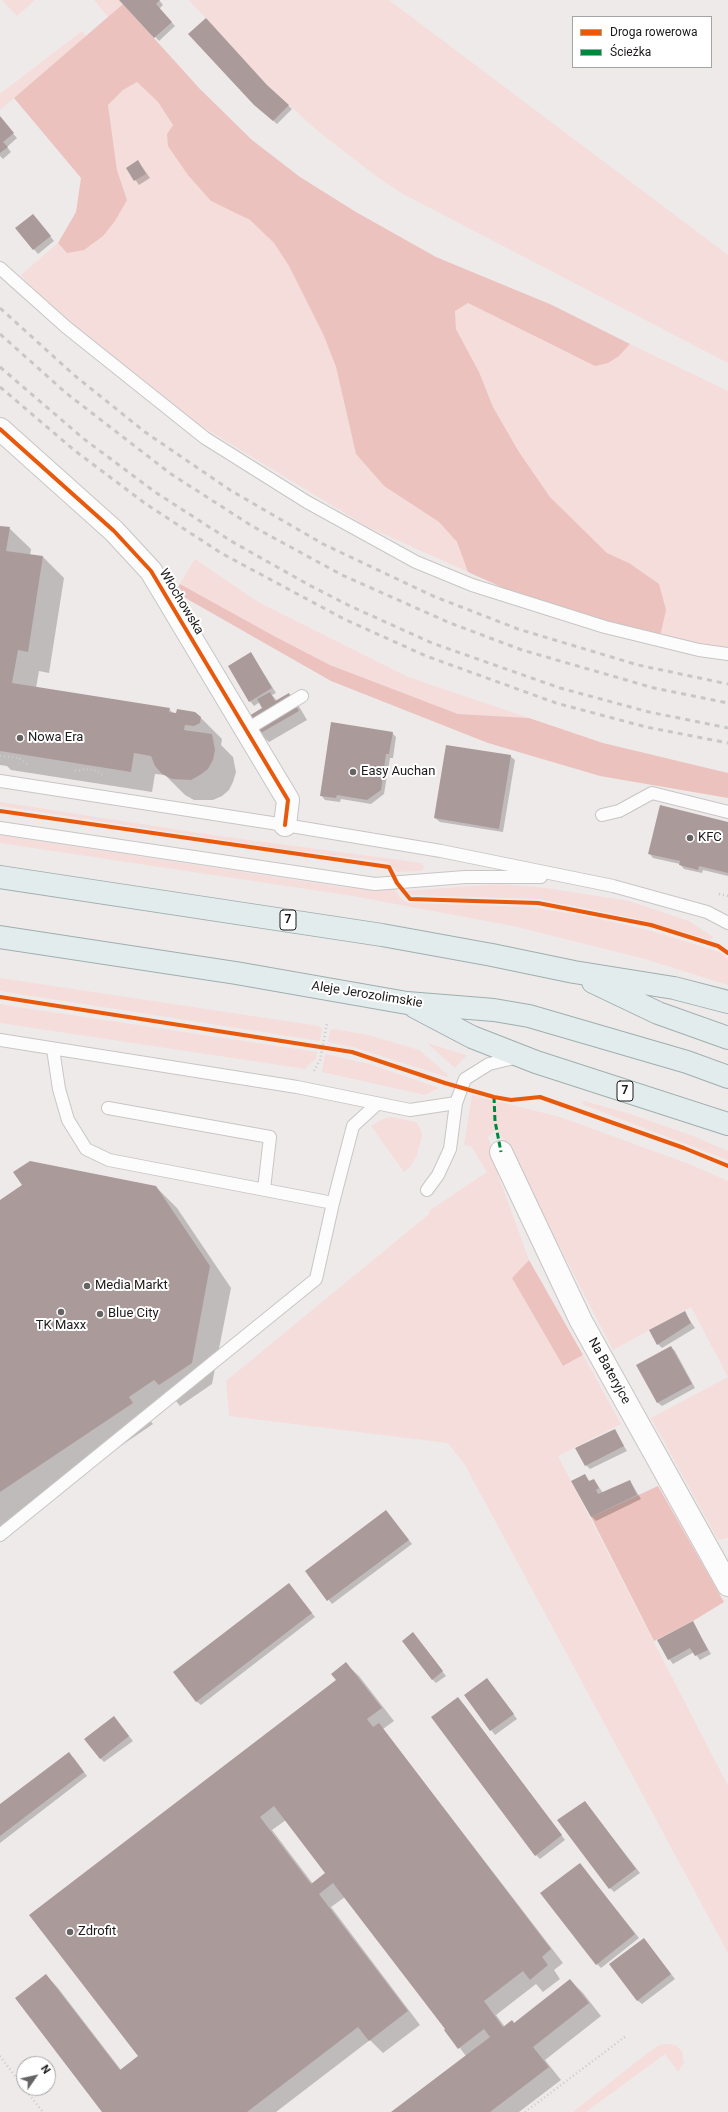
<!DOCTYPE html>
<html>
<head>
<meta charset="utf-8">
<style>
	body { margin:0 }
	#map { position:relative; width:728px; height:2112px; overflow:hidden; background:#efeaea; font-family:Roboto,sans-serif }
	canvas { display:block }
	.legend { position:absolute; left:572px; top:16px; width:140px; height:52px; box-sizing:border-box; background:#fff; border:1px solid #a5a3a3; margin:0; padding:5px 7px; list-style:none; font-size:12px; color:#1d1a1a }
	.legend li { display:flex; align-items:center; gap:8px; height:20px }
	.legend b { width:20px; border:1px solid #a5a3a3 }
	.north { position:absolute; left:16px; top:2056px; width:40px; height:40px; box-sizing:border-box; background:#fff; border:1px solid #a5a3a3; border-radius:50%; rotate:56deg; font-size:11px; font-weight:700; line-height:16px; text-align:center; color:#1d1a1a }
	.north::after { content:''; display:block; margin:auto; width:14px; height:18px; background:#666363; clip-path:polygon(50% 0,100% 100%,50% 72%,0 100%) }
</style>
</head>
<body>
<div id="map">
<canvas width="728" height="2112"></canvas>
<ul class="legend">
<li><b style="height:5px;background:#e8590c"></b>Droga rowerowa</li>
<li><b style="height:5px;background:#00873e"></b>Ścieżka</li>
</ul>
<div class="north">N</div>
</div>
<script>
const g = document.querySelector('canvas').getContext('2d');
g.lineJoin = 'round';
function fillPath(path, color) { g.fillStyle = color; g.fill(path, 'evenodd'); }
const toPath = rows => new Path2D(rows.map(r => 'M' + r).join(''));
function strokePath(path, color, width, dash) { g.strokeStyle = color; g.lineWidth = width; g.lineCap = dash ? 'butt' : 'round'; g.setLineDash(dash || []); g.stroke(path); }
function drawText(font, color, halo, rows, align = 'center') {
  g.font = font + ' Roboto,sans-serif'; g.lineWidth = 4; g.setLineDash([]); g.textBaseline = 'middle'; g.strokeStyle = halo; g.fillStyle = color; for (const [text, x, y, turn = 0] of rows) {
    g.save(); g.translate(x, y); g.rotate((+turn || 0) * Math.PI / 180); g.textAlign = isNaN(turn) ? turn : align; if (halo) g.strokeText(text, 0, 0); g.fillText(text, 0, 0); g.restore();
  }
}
fillPath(toPath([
	[2,0,35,0,17,16],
	[94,0,119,0,123,4,108,17],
	[189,0,389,0,728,255,728,363,403,194,380,179,319,132,267,85],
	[82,31,86,36,0,110,0,94],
	[137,82,158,102,173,125,167,134,211,201,250,220,274,243,289,266,324,336,336,367,356,454,384,486,439,522,457,542,468,572,366,526,201,426,58,318,21,275,58,243,67,253,127,200,117,170,108,105,123,90],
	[468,303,572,355,619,356,630,344,728,391,728,652,659,641,629,563,607,553,550,497,519,452,493,407,479,372,456,329,455,311],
	[195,559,258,602,408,677,529,718,458,714,330,665,274,636,180,584],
	[0,802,212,835,422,863,424,868,421,871,397,872,388,862,283,849,0,806],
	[0,835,342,887,395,890,401,899,408,903,529,907,586,916,652,931,719,952,728,959,728,985,645,959,513,926,353,896,0,843],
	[499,884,546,888,629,901,689,921,713,937,711,940,638,919,539,899,412,895,406,891],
	[0,978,319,1026,322,1029,320,1041,0,991],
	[0,1004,18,1007,317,1052,316,1059,307,1066,306,1069,0,1023],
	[333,1029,368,1035,419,1050,448,1075,447,1077,353,1047,328,1042,330,1031],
	[427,1043,466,1055,467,1055,455,1068],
	[325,1054,369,1064,439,1088,425,1095,322,1072],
	[472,1095,560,1117,689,1164,728,1181,728,1538,718,1540,651,1418,728,1377,691,1307,613,1350,510,1151,497,1129,488,1137,496,1161,497,1172,529,1260,512,1278,563,1366,583,1355,621,1424,558,1456,728,1786,728,1953,465,1465,448,1443,229,1416,226,1381,429,1214,429,1211,487,1172,471,1146,464,1145],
	[584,1101,630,1114,693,1136,728,1151,728,1160,623,1120,582,1104],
	[391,1117,416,1122,420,1128,422,1136,417,1155,410,1167,404,1172,371,1126,383,1119],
	[667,2044,675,2045,682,2051,684,2063,678,2072,665,2054,586,2112,573,2112,645,2055,659,2045]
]), '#f4ddda');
fillPath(toPath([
	[123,4,200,89,252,140,300,177,356,212,436,257,552,305,630,344,619,356,608,363,595,366,468,303,455,311,456,329,479,372,493,407,519,452,550,497,607,553,629,563,659,584,666,610,659,641,539,604,468,572,457,542,439,522,384,486,356,454,336,367,324,336,289,266,274,243,250,220,211,201,188,175,168,146,167,134,173,125,158,102,137,82,123,90,108,105,117,170,127,200,115,221,103,236,84,250,67,253,58,243,76,212,81,178,14,98],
	[180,584,274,636,330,665,458,714,529,718,603,743,728,773,728,798,600,776,488,743,331,681,175,592],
	[529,1260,583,1355,563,1366,512,1278],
	[658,1486,724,1602,693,1621,654,1641,591,1517]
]), '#ebc2bd');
fillPath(toPath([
	[121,0,159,0,163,5,159,9,175,26,159,41],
	[269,88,292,109,277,124,260,109],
	[0,119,17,138,7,147,11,152,3,159,0,156],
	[138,161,150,178,139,185,127,168],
	[37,219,54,241,38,254,16,228],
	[0,527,9,528,31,549,30,555,43,557,64,578,49,673,39,671,36,688,169,709,174,714,200,717,222,739,221,745,233,757,236,772,233,782,229,790,222,796,213,800,194,800,185,795,165,775,155,774,152,792,11,770,7,766,0,765],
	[251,653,276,693,272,695,277,701,297,703,307,720,269,742,260,734,264,709,260,702,254,706,250,701],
	[392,733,396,737,393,758,390,758,384,794,371,804,341,799,340,802,325,800,321,795],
	[510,756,515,760,503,832,440,822,435,818],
	[728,823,728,876,703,870,702,873,684,869,680,864,653,858,649,853],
	[156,1187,177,1208,231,1288,212,1384,180,1406,176,1401,149,1419,153,1424,0,1528,0,1201],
	[684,1312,695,1328,662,1348,658,1344],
	[671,1347,675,1351,695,1388,662,1406,657,1402],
	[614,1430,627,1451,590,1469,586,1465],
	[584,1475,590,1482,594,1480,603,1493,630,1481,641,1499,596,1521,592,1517,572,1481],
	[390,1516,412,1544,332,1604,307,1572],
	[289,1584,315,1617,201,1705,196,1701],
	[692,1622,711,1654,700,1660,694,1652,673,1664,669,1659],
	[413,1634,446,1676,436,1683,432,1679],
	[346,1664,359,1676,394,1721,383,1729,563,1963,554,1970,560,1979,543,1992,536,1984,496,2015,505,2027,512,2021,515,2024,570,1980,583,1993,601,2016,545,2060,561,2080,519,2112,392,2112,466,2056,345,1897,331,1907,420,2025,383,2053,370,2040,276,2112,103,2112,46,1975,58,1988,121,2070,139,2056,30,1915,338,1680],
	[286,1820,327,1874,313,1884,272,1830],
	[491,1684,517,1719,495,1735,465,1696],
	[462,1702,565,1840,540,1859,536,1855],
	[114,1717,133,1741,104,1762,100,1758],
	[73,1757,87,1776,0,1843,0,1806],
	[585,1802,640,1873,614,1892,610,1888],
	[580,1864,639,1938,601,1968,597,1964],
	[644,1939,675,1979,642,2004,637,2000]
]), '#0003');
fillPath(toPath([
	[119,0,160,0,156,4,172,22,154,38],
	[206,18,267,85,289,105,273,121,254,105,188,34],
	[0,116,14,133,3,142,8,147,0,153],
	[138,160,146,174,134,181,126,168],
	[33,214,51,236,33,250,15,228],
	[0,526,10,527,6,551,43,556,28,652,18,650,12,683,170,708,169,712,176,713,177,709,195,712,201,717,200,723,194,726,185,725,184,730,212,734,215,750,213,760,208,769,200,775,191,780,172,779,162,774,155,766,151,756,134,753,131,772,0,751],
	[251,652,272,688,249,702,228,666],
	[270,692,275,701,289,693,299,711,259,734,249,716,262,708,257,699],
	[331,722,393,732,389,754,386,754,381,790,367,800,337,795,336,798,320,796],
	[446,745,511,755,499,829,434,818],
	[660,805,728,822,728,873,699,866,698,870,679,865,680,861,648,854],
	[30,1161,156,1186,210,1266,192,1363,159,1385,154,1380,129,1397,133,1403,0,1492,0,1200,22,1185,13,1172],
	[685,1311,691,1323,657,1345,649,1330],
	[671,1346,692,1384,657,1403,636,1365],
	[615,1429,624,1446,585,1466,575,1448],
	[585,1474,589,1481,594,1479,599,1488,596,1490,598,1494,630,1480,637,1495,591,1517,571,1481],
	[386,1510,409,1540,327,1601,305,1571],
	[289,1583,312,1613,196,1702,173,1672],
	[693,1621,708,1650,695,1656,690,1648,668,1660,657,1640],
	[413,1632,443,1671,432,1680,402,1641],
	[346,1662,382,1708,367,1719,373,1727,379,1723,551,1949,542,1957,548,1965,530,1980,523,1971,484,2001,503,2027,512,2020,514,2023,570,1979,589,2003,533,2047,549,2067,490,2112,391,2112,490,2037,484,2029,458,2049,444,2030,445,2029,333,1883,319,1894,408,2011,369,2041,358,2027,247,2112,102,2112,15,1998,46,1974,120,2070,138,2056,29,1915,336,1680,331,1674],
	[274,1806,325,1873,311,1884,260,1817],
	[487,1678,514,1714,490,1731,464,1695],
	[458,1697,562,1835,535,1856,431,1717],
	[114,1716,129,1736,100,1759,84,1739],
	[69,1752,84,1772,0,1836,0,1804],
	[585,1801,636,1869,609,1889,557,1820],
	[580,1863,635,1934,596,1965,540,1893],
	[644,1938,671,1974,637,2001,609,1964]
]), '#aa9b9a');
const service = toPath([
	[0,268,66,327,205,438,307,502,416,562,472,585,605,627,699,650,728,654],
	[246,730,302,696],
	[0,781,285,825,441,851,613,886,707,912,728,923],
	[602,815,619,811,652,793,728,812],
	[0,828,375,884,465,877,541,877],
	[0,1040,297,1087,410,1110,456,1103],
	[53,1049,59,1089,68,1120,86,1149,109,1160,333,1203],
	[108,1108,270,1137,264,1189],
	[427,1190,438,1175,450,1149,456,1103,465,1079,489,1064,518,1057],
	[0,1535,316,1279,333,1203,353,1126,377,1104]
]);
const minor = toPath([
	[0,429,114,531,151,571,288,800,285,825],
	[501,1152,581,1321,728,1585]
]);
const primary = toPath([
	[0,877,382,935,492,955,574,972,674,988,728,1002],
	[0,937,236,973,407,1003,494,1010,529,1016,687,1062,728,1077],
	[593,982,658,1013,728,1038],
	[415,1007,472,1037,536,1062,728,1124]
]);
strokePath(service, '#c8c5c5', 14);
strokePath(minor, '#c8c5c5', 24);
strokePath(primary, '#9faeae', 24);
strokePath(toPath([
	[0,756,19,758,27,764],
	[75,771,88,769,97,771,102,775],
	[719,894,728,896],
	[314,1071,320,1060,327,1023],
	[0,2056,24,2088],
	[24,2088,43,2112],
	[525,2112,626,2036]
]), '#cac9c9', 2.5, [1, 3]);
strokePath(service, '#fdfcfc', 12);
strokePath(minor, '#fdfcfc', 22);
strokePath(primary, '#e3ecec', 22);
strokePath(toPath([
	[0,308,74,375,145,432,230,490,323,544,433,596,518,629,638,665,728,684],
	[0,334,66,393,171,474,252,526,342,575,450,623,522,650,654,688,728,703],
	[0,367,84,439,155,492,231,541,309,585,350,606,432,643,560,688,649,712,728,728],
	[0,387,74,450,146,504,221,553,344,619,426,656,556,703,646,727,728,743]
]), '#c8c7c7', 3, [5, 5]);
strokePath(toPath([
	[494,1097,495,1121,501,1152]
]), '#00873e', 3, [6, 3]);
strokePath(toPath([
	[0,429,114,531,151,571,288,800,285,825],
	[0,811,389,867,397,883,410,899,538,903,651,925,718,946,728,953],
	[0,997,352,1052,445,1083,494,1097,511,1100,540,1097,684,1148,728,1166]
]), '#e8590c', 4);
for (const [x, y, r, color] of [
	[20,738,4,"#666363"],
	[353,772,4,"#666363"],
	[690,838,4,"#666363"],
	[87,1286,4,"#666363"],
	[61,1312,4,"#666363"],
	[100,1314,4,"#666363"],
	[70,1932,4,"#666363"]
]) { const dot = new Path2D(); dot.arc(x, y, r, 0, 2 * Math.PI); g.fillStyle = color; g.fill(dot); strokePath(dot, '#fff', 1.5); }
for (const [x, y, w] of [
	[288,920,16],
	[625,1091,16]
]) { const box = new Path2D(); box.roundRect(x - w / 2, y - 10, w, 20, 3); g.fillStyle = '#fff'; g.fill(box); strokePath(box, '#1d1a1a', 1); }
drawText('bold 12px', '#1d1a1a', null, [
	["7",288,920],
	["7",625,1091]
]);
drawText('13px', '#1d1a1a', '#fff', [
	["Włochowska",181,602,59],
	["Aleje Jerozolimskie",367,995,9],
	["Na Bateryjce",609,1371,61]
]);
drawText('13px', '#1d1a1a', '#fff', [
	["Nowa Era",28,738],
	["Easy Auchan",361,772],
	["KFC",698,838],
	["Media Markt",95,1286],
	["Blue City",108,1314],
	["TK Maxx",61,1326,"center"],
	["Zdrofit",78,1932]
], 'left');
</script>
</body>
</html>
